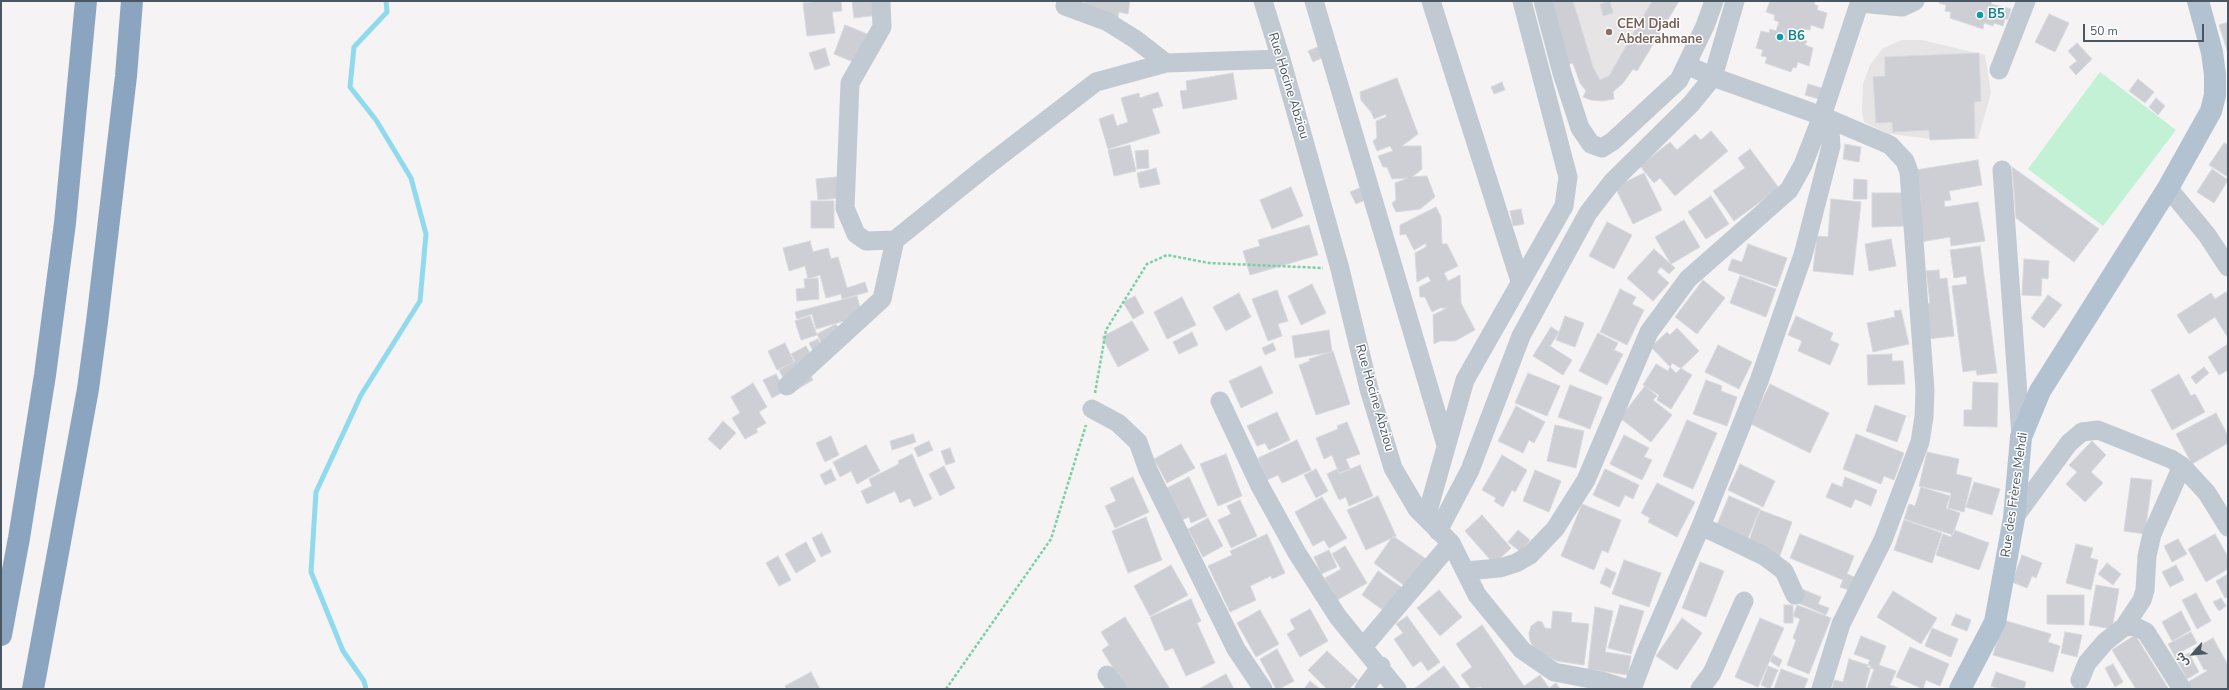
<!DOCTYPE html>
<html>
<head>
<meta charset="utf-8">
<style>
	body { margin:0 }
	#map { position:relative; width:2229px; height:690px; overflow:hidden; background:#f5f3f3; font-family:"Nunito Sans","Noto Sans Arabic",sans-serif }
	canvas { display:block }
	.frame { position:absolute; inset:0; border:2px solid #4a5661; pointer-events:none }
	.north { position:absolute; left:2173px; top:634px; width:40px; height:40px; -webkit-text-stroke:3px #fff; paint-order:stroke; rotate:243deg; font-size:11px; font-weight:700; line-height:16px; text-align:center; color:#4a5661 }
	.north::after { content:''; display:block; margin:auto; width:14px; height:18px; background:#4a5661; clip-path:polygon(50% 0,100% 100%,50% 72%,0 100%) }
	.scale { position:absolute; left:2083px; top:24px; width:121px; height:18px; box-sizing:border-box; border:2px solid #4a5661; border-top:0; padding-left:5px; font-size:12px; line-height:14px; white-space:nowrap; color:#4a5661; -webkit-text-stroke:3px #fff; paint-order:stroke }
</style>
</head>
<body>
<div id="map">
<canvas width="2229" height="690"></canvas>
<div class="frame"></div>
<div class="north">ش</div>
<div class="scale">50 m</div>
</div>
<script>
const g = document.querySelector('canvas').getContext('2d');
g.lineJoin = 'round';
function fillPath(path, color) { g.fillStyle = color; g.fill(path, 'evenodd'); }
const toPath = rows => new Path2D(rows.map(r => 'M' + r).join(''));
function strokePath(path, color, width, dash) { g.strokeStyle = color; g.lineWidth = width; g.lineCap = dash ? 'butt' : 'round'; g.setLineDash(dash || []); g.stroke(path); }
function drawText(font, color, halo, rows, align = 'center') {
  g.font = font + ' "Nunito Sans",sans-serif'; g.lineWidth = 3; g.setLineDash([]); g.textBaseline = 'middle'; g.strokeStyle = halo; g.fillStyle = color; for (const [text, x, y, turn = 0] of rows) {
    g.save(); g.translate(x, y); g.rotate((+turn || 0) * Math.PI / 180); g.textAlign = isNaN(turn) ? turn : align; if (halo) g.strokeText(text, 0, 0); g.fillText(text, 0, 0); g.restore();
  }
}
fillPath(toPath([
	[1548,1,1679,1,1637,71,1633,69,1623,83,1613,91,1614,99,1602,101,1591,100,1583,97,1586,91,1576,73],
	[1902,40,1922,40,1985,55,1991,93,1978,139,1932,139,1889,134,1864,122,1862,111,1863,84,1870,65,1883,48]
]), '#e6e4e5');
fillPath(toPath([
	[2100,72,2176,130,2103,226,2028,169]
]), '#c3f1d5');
strokePath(toPath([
	[366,689,364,681,343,651,311,572,316,492,361,395,420,301,426,234,411,178,376,120,350,87,354,47,387,12,386,1]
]), '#90daee', 5);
const building = toPath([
	[818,1,841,1,842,11,832,12,835,33,807,36,803,3,818,1],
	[852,1,878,1,879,15,854,18,852,1],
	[1085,1,1130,1,1128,14,1119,12,1116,25,1084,6,1085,1],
	[1548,1,1573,1,1593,67,1600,80,1609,76,1652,1,1679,1,1637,71,1633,69,1623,83,1613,92,1614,99,1602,101,1591,100,1583,97,1586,91,1580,83,1573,63,1566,65,1548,1],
	[1610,1,1613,13,1603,16,1600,4,1610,1],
	[1770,1,1815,1,1814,4,1818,6,1817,10,1827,13,1823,29,1811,25,1810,30,1803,29,1800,40,1807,41,1805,45,1813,48,1809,66,1798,62,1796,68,1793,67,1791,72,1765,63,1767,57,1761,56,1763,50,1756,48,1761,31,1769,33,1770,29,1776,31,1779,22,1774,20,1775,15,1766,12,1770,1],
	[1939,1,1992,1,1991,4,2011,9,2008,19,2005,19,2003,26,1994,23,1993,26,1984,23,1983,29,1950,18,1951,12,1945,11,1946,5,1939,3,1939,1],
	[2049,14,2069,23,2055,52,2035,42,2049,14],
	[2228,22,2228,53,2219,25,2228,22],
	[845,25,877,38,866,67,834,54,845,25],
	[2077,43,2092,59,2076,75,2069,67,2077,61,2068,51,2077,43],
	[1320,46,1324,57,1313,62,1308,51,1320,46],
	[825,48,830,65,815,70,809,53,825,48],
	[1979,53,1981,101,1974,102,1975,138,1930,140,1929,130,1893,132,1892,122,1876,123,1873,77,1885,76,1885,57,1979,53],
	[1233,73,1237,99,1183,109,1180,91,1187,90,1186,81,1233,73],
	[1397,78,1418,134,1402,146,1421,146,1422,169,1412,177,1427,176,1435,197,1420,209,1396,212,1392,203,1396,200,1395,183,1408,178,1392,179,1387,167,1383,167,1378,156,1393,151,1390,146,1377,151,1373,141,1377,138,1376,121,1386,117,1386,114,1374,119,1371,112,1361,100,1360,92,1397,78],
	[2138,79,2154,92,2145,103,2129,91,2138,79],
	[1502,82,1505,90,1494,94,1491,87,1502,82],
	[1808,84,1822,88,1819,99,1805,95,1808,84],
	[1158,92,1163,106,1152,109,1160,133,1108,149,1099,119,1113,114,1117,126,1128,122,1121,98,1139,93,1140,98,1158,92],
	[2156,98,2165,106,2158,115,2149,107,2156,98],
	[1711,131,1728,151,1675,196,1660,178,1654,183,1640,166,1670,142,1677,150,1695,134,1701,140,1711,131],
	[2224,143,2228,145,2228,177,2209,165,2224,143],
	[1845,144,1861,147,1859,162,1843,159,1845,144],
	[1130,145,1136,171,1114,176,1108,150,1130,145],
	[1750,149,1779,188,1734,221,1713,191,1745,168,1738,158,1750,149],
	[1148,150,1149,168,1137,169,1135,151,1148,150],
	[1978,160,1982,185,1949,191,1951,200,1944,201,1945,207,1978,202,1985,241,1951,246,1950,237,1920,242,1915,202,1921,200,1916,170,1978,160],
	[2012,167,2099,229,2074,262,2016,218,2012,167],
	[1156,168,1160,184,1140,188,1137,173,1156,168],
	[2212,169,2228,180,2214,203,2197,192,2212,169],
	[1644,173,1662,210,1633,224,1615,187,1644,173],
	[846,176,842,198,818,200,816,179,846,176],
	[1854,179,1867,180,1867,199,1853,199,1854,179],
	[1291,187,1303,216,1272,229,1260,200,1291,187],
	[1362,187,1367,199,1356,204,1350,192,1362,187],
	[1872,193,1903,193,1904,226,1872,227,1872,193],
	[1711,196,1729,224,1706,239,1688,212,1711,196],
	[1831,199,1861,202,1853,275,1813,271,1817,236,1828,237,1831,199],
	[811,201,834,201,834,228,811,228,811,201],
	[1436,207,1441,217,1442,244,1447,244,1458,266,1444,273,1448,281,1460,275,1461,303,1475,330,1455,341,1440,341,1434,344,1433,315,1447,308,1440,308,1432,312,1425,297,1420,297,1419,287,1431,281,1428,276,1417,282,1415,253,1426,247,1426,243,1414,250,1406,234,1400,235,1400,225,1436,207],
	[1521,209,1524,224,1513,226,1510,211,1521,209],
	[1684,220,1700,247,1671,264,1655,237,1684,220],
	[1607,222,1632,235,1614,269,1589,256,1607,222],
	[1309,225,1318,255,1250,275,1243,251,1260,246,1258,240,1309,225],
	[1891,239,1896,266,1869,271,1865,244,1891,239],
	[810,241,813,252,828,248,831,259,838,257,847,288,865,282,868,292,842,299,841,294,826,298,820,275,808,279,805,266,789,271,783,248,810,241],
	[1748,244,1787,258,1777,287,1728,270,1732,259,1742,262,1748,244],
	[1980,246,1997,373,1977,375,1976,370,1963,372,1952,286,1967,284,1966,276,1954,278,1950,250,1980,246],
	[1654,249,1675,268,1669,274,1661,267,1657,272,1669,283,1653,301,1627,278,1654,249],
	[2024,259,2049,261,2048,279,2042,278,2041,296,2022,295,2024,259],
	[1939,270,1940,279,1947,278,1954,336,1928,339,1924,304,1930,303,1926,271,1939,270],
	[1740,276,1776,289,1766,317,1730,303,1740,276],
	[818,278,819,299,797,301,796,289,805,288,804,279,818,278],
	[1703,280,1725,298,1697,334,1675,317,1703,280],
	[1312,284,1326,313,1301,325,1288,296,1312,284],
	[1620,289,1636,297,1632,304,1644,310,1627,345,1600,332,1620,289],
	[1277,290,1288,321,1278,324,1282,336,1268,341,1252,299,1277,290],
	[2226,292,2228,295,2228,338,2215,317,2189,334,2177,315,2211,293,2215,299,2226,292],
	[1239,293,1251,317,1226,331,1213,307,1239,293],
	[2048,295,2062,305,2044,328,2031,318,2048,295],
	[857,296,862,316,816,329,812,314,797,319,795,312,857,296],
	[1135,296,1144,313,1133,319,1123,302,1135,296],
	[1182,297,1196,325,1167,339,1154,312,1182,297],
	[1901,310,1909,344,1873,352,1867,323,1895,317,1894,311,1901,310],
	[810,316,817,335,801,340,795,321,810,316],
	[1565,316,1584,323,1575,347,1556,340,1565,316],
	[1796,316,1833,333,1830,340,1839,344,1830,365,1798,351,1802,341,1788,335,1796,316],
	[1132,321,1149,350,1118,367,1102,337,1132,321],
	[836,324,845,341,825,351,817,334,836,324],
	[1551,327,1559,332,1550,346,1572,360,1563,375,1533,356,1551,327],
	[1677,328,1699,351,1676,373,1651,347,1667,332,1670,335,1677,328],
	[1329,330,1332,352,1295,358,1292,336,1329,330],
	[1192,332,1198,345,1179,354,1173,342,1192,332],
	[1598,333,1618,343,1614,350,1623,354,1607,385,1579,371,1598,333],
	[818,339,823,351,815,355,809,343,818,339],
	[785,343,794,362,777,370,768,351,785,343],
	[1273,343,1276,350,1265,355,1262,348,1273,343],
	[2228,344,2228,370,2219,375,2208,357,2228,344],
	[1718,345,1752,362,1739,389,1705,372,1718,345],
	[806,346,811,355,802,360,813,380,791,393,779,370,795,361,791,354,806,346],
	[1333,351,1350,404,1316,415,1299,365,1310,361,1309,359,1333,351],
	[1892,354,1892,361,1903,361,1905,384,1868,385,1867,355,1892,354],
	[1672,363,1692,375,1671,409,1657,400,1659,395,1643,385,1656,364,1668,371,1672,363],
	[1261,366,1273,393,1241,408,1229,381,1261,366],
	[2204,367,2209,373,2196,384,2191,377,2204,367],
	[1528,373,1560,386,1547,416,1515,403,1528,373],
	[776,374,785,391,772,398,763,380,776,374],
	[2179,374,2191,396,2195,394,2205,412,2172,430,2151,390,2179,374],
	[1706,380,1722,386,1721,391,1737,397,1727,426,1693,414,1706,380],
	[1973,382,1998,383,1997,427,1964,426,1964,410,1972,410,1973,382],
	[753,383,767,407,759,412,766,423,756,429,758,432,745,439,732,418,740,413,731,397,753,383],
	[1770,384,1829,413,1810,453,1751,424,1770,384],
	[1570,385,1602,397,1590,429,1558,417,1570,385],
	[1645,386,1657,396,1653,400,1672,415,1651,442,1620,418,1645,386],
	[1875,405,1906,416,1897,442,1866,431,1875,405],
	[1516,406,1545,422,1534,443,1529,440,1523,453,1498,441,1516,406],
	[1277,412,1290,440,1269,450,1265,443,1257,446,1247,426,1277,412],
	[2216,413,2228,436,2228,443,2192,464,2176,434,2216,413],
	[1687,420,1717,433,1693,489,1663,476,1687,420],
	[723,421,736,433,720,450,708,439,723,421],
	[1347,422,1360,454,1346,459,1350,469,1339,473,1332,455,1324,459,1316,438,1338,429,1337,426,1347,422],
	[1555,425,1584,431,1576,468,1547,461,1555,425],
	[913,434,916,442,892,450,890,441,913,434],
	[1856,434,1904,453,1894,480,1884,476,1881,484,1843,469,1856,434],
	[1624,435,1649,448,1644,457,1652,460,1642,480,1610,464,1624,435],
	[831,436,839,455,825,462,816,443,831,436],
	[1297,440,1311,470,1282,483,1278,475,1267,480,1258,458,1297,440],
	[929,441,933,450,918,457,914,448,929,441],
	[2092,441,2106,455,2091,472,2103,483,2085,502,2066,484,2077,472,2069,465,2092,441],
	[1181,444,1195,468,1167,483,1154,459,1181,444],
	[866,445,880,471,857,484,851,471,840,477,833,462,866,445],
	[950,448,955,462,946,465,941,451,950,448],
	[1927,452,1959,459,1956,474,1972,478,1964,512,1948,508,1951,493,1919,486,1927,452],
	[912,454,932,499,914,507,910,498,900,503,895,491,867,504,861,491,872,486,869,479,899,464,898,461,912,454],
	[1226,454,1242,496,1218,506,1200,464,1226,454],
	[1502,455,1527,470,1515,492,1512,490,1503,507,1494,501,1496,498,1482,490,1502,455],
	[1740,464,1775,481,1763,507,1728,490,1740,464],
	[1360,465,1373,496,1349,506,1346,497,1339,500,1327,474,1337,469,1339,474,1360,465],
	[944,466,955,488,940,496,929,474,944,466],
	[831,469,836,480,825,485,820,475,831,469],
	[1316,469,1328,491,1316,498,1304,475,1316,469],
	[1605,469,1639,485,1633,499,1625,495,1619,507,1593,495,1605,469],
	[1535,470,1561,481,1549,512,1523,501,1535,470],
	[1133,477,1149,512,1115,528,1105,506,1116,501,1110,488,1133,477],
	[1189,477,1207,516,1191,523,1189,517,1182,520,1167,488,1189,477],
	[1845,477,1877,490,1871,506,1855,499,1851,508,1826,497,1832,483,1842,487,1845,477],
	[2131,478,2152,480,2145,534,2124,531,2131,478],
	[1974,482,2000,489,1992,515,1966,507,1974,482],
	[1657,483,1695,502,1677,537,1648,522,1650,518,1641,513,1657,483],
	[1921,487,1950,496,1946,508,1960,513,1953,535,1904,519,1909,504,1915,506,1921,487],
	[1378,496,1396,536,1366,550,1347,510,1378,496],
	[1729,496,1760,509,1747,540,1716,527,1729,496],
	[1322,497,1347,538,1329,548,1324,540,1313,546,1295,512,1322,497],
	[1240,500,1257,536,1231,548,1218,520,1231,514,1227,506,1240,500],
	[1582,504,1621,520,1608,553,1602,550,1594,570,1561,556,1582,504],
	[1760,510,1792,522,1779,558,1747,546,1760,510],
	[1482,515,1511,548,1494,564,1465,531,1482,515],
	[1146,517,1162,560,1128,573,1112,531,1146,517],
	[1208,518,1223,546,1203,557,1188,529,1208,518],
	[1904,520,1942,533,1932,563,1894,550,1904,520],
	[1518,530,1530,540,1521,552,1508,542,1518,530],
	[1954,530,1989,543,1979,570,1936,555,1943,534,1951,537,1954,530],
	[822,533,831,552,821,557,812,538,822,533],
	[1267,534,1285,573,1272,579,1271,576,1250,586,1256,600,1230,612,1208,566,1232,555,1230,551,1267,534],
	[1800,534,1854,556,1847,574,1857,578,1852,591,1840,587,1843,580,1790,558,1800,534],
	[2215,534,2228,557,2228,569,2206,582,2188,549,2215,534],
	[1393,536,1426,559,1406,587,1374,563,1393,536],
	[2178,539,2187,554,2172,562,2164,546,2178,539],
	[806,542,816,561,796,573,785,554,806,542],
	[2076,544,2093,548,2090,558,2098,560,2091,590,2066,583,2076,544],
	[1345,546,1367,583,1337,600,1325,578,1341,569,1332,554,1345,546],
	[1329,550,1337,567,1321,574,1314,557,1329,550],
	[2022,555,2042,563,2036,578,2032,576,2027,588,2012,582,2022,555],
	[778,556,791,580,779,586,766,563,778,556],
	[1624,560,1661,573,1649,607,1612,594,1624,560],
	[1700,562,1724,571,1706,617,1682,608,1700,562],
	[2107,563,2121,574,2113,585,2098,574,2107,563],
	[1171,565,1188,595,1150,616,1134,586,1171,565],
	[2176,565,2184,580,2170,587,2162,572,2176,565],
	[1606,568,1616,573,1610,588,1600,583,1606,568],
	[1378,571,1404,589,1387,613,1362,595,1378,571],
	[2228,574,2228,597,2225,598,2216,581,2228,574],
	[2096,585,2119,589,2112,629,2089,625,2096,585],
	[1802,589,1821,597,1818,604,1829,608,1826,615,1796,602,1802,589],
	[1439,590,1462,617,1440,636,1417,608,1439,590],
	[1893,591,1937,618,1921,644,1877,617,1893,591],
	[2196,593,2211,621,2197,629,2182,600,2196,593],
	[2047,595,2084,595,2084,625,2047,624,2047,595],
	[2221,598,2226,606,2219,611,2213,602,2221,598],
	[1191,599,1201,621,1197,623,1215,663,1186,676,1173,648,1165,651,1150,617,1191,599],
	[1620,605,1644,611,1631,654,1608,648,1620,605],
	[1784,605,1793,605,1793,623,1784,623,1784,605],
	[1797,605,1831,618,1809,674,1787,665,1796,640,1793,638,1800,619,1793,616,1797,605],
	[1595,607,1613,611,1605,652,1631,656,1628,675,1588,669,1595,607],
	[1310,609,1328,641,1300,657,1287,634,1295,629,1290,620,1310,609],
	[1260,610,1279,644,1256,657,1237,623,1260,610],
	[1553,611,1572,613,1571,622,1589,624,1584,665,1557,661,1537,652,1530,641,1529,633,1531,626,1538,621,1542,622,1545,628,1551,629,1553,611],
	[2181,611,2191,630,2172,641,2162,622,2181,611],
	[1956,614,1971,620,1967,631,1951,625,1956,614],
	[1407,616,1440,662,1428,671,1421,661,1413,667,1394,639,1403,633,1396,624,1407,616],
	[1125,617,1170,689,1126,689,1102,650,1109,645,1101,632,1125,617],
	[1682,618,1702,633,1677,670,1656,656,1682,618],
	[1760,618,1784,628,1758,687,1735,677,1760,618],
	[2003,620,2051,634,2048,642,2060,646,2053,672,1993,655,2003,620],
	[1482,625,1524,686,1540,675,1549,688,1556,683,1560,689,1482,689,1481,687,1471,689,1461,675,1472,667,1456,644,1482,625],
	[1932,628,1958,639,1951,657,1925,646,1932,628],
	[2065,632,2082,635,2077,657,2061,653,2065,632],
	[2191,632,2197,643,2179,653,2181,657,2189,653,2199,672,2187,679,2168,644,2191,632],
	[2135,635,2168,688,2166,689,2136,689,2112,650,2135,635],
	[1861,636,1886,646,1879,665,1896,671,1890,685,1901,689,1867,689,1874,669,1867,667,1870,660,1854,654,1861,636],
	[2213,638,2228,665,2228,689,2189,689,2186,683,2207,671,2206,669,2204,670,2193,649,2213,638],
	[1910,647,1949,664,1940,686,1926,680,1923,689,1896,677,1910,647],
	[1277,649,1294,681,1279,689,1276,689,1260,659,1277,649],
	[1327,651,1358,680,1349,689,1327,689,1308,670,1327,651],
	[1773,655,1782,660,1779,667,1770,661,1773,655],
	[1849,659,1871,666,1865,689,1832,689,1834,680,1843,682,1849,659],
	[2113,664,2123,682,2115,687,2105,668,2113,664],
	[1444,666,1461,689,1414,689,1444,666],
	[1768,666,1778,670,1770,689,1761,685,1768,666],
	[1781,669,1808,679,1804,689,1774,689,1781,669],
	[811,672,820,689,786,689,785,686,811,672],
	[1996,672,2026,682,2024,689,1999,689,1991,686,1996,672],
	[1226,674,1234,689,1199,689,1226,674],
	[1310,681,1320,689,1304,689,1310,681]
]);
fillPath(building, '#cdcfd5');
strokePath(building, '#d7d9de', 1);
strokePath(toPath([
	[1095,393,1106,330,1147,264,1167,255,1209,263,1323,268],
	[946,689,1051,539,1086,425]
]), '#7ad0a6', 2.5, [3, 2]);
strokePath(toPath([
	[881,1,882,27,850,83,845,208,856,234,866,241,895,240],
	[1263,1,1281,59,1340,269,1369,389,1393,468,1417,509,1451,543,1477,595,1522,650,1554,672,1602,681,1628,689],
	[1314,1,1446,445],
	[1431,1,1520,281],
	[1543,1,1562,73,1580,128,1591,144,1602,148,1613,141,1679,80,1705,26,1714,1],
	[1860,3,1902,7,1915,1],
	[1065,6,1106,21,1135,39,1166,63],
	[1687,65,1713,77,1822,116,1890,145,1905,161,1909,172,1925,390,1924,417,1920,442,1883,540,1841,624,1821,689],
	[1999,70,2026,1],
	[2002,170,2021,437],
	[2168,188,2207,235,2228,267],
	[787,386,882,299,895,240,983,169,1096,82,1166,63,1281,59],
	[1220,401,1260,486,1297,553,1338,617,1397,689],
	[1092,409,1118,423,1138,442,1148,470,1236,649,1263,689],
	[1426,518,1465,380,1564,206,1568,177,1522,1],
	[2014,518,2069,443,2082,432,2098,430,2171,459,2182,466,2207,493,2228,527],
	[1701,526,1764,556,1784,571,1795,595],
	[1438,531,1470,470,1521,336,1588,213,1612,182,1691,104,1713,77,1735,1],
	[1465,571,1500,568,1516,563,1530,555,1555,529,1586,480,1649,332,1688,279,1789,190,1803,165,1822,116,1860,1],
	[2124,627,2142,600,2145,590,2147,556,2152,534,2182,466],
	[1363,647,1451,543],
	[1107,675,1117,689],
	[2080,680,2087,663,2105,642,2124,627,2134,626,2146,632,2182,689],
	[1364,689,1381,666],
	[1632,689,1646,652,1701,526,1759,381,1803,255,1831,146,1830,131,1822,116],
	[1700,689,1712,673,1744,601]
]), '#c1cad2', 19);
strokePath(toPath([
	[1960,689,1995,622,2014,518,2021,437,2040,391,2168,188,2211,111,2215,95,2215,75,2212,52,2198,1]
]), '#b3c2d1', 22);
strokePath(toPath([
	[1,635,19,538,45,375,65,223,86,1],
	[33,689,88,389,97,322,126,76,132,1]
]), '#8ba5c1', 22);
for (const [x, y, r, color] of [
	[1980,15,4,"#0f9aa8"],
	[1609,32,4,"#8d6e63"],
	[1780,37,4,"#0f9aa8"]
]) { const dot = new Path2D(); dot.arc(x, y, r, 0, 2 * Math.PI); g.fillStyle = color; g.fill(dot); strokePath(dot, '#fff', 1.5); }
drawText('bold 13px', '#0d838f', '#fff', [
	["B5",1988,15],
	["B6",1788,37]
], 'left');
drawText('bold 13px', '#785e54', '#fff', [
	["CEM Djadi",1617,25],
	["Abderahmane",1617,40]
], 'left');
drawText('13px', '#4a5661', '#fff', [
	["Rue Hocine Abziou",1288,86,73],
	["Rue Hocine Abziou",1374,398,74],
	["Rue des Frères Mehdi",2015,495,-82]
]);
</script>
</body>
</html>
